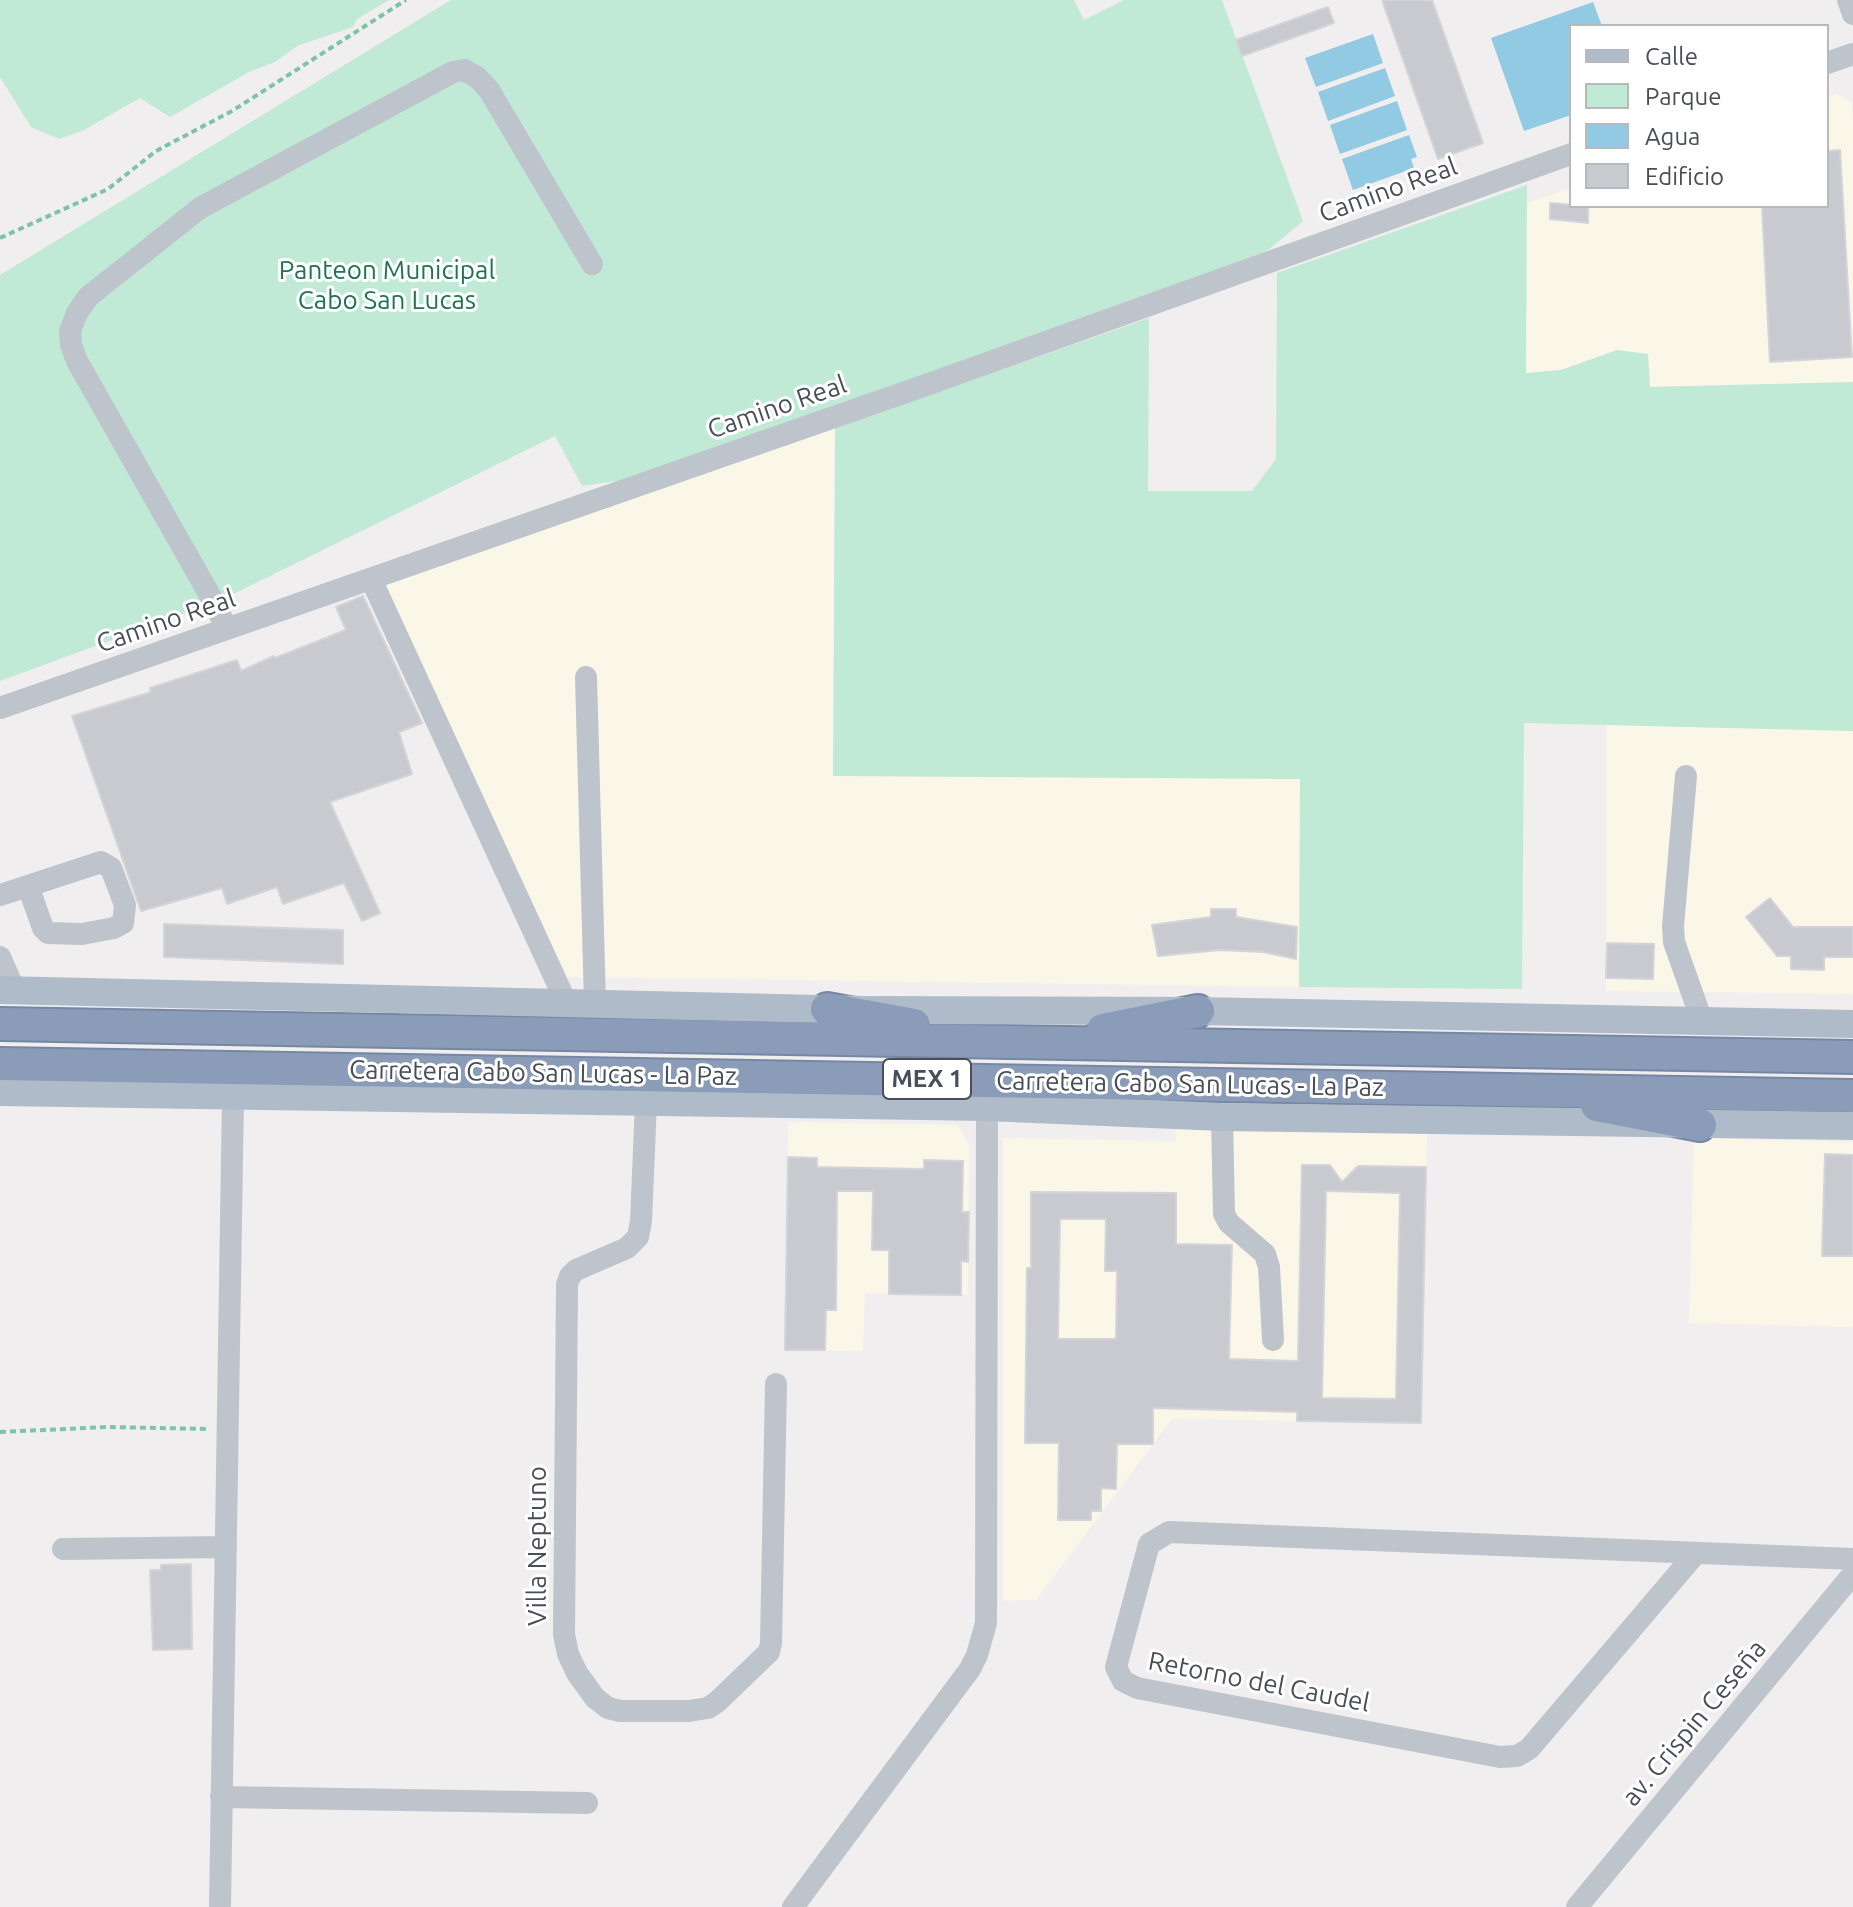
<!DOCTYPE html>
<html>
<head>
<meta charset="utf-8">
<style>
	body { margin:0 }
	#map { position:relative; width:1853px; height:1907px; overflow:hidden; background:#f0eeee; font-family:Ubuntu,sans-serif }
	canvas { display:block }
	.legend { position:absolute; left:1569px; top:24px; width:260px; height:184px; box-sizing:border-box; background:#fff; border:2px solid #b6b9bd; margin:0; padding:10px 14px; list-style:none; font-size:24px; color:#484f59 }
	.legend li { display:flex; align-items:center; gap:16px; height:40px }
	.legend b { width:40px; border:2px solid #b6b9bd }
</style>
</head>
<body>
<div id="map">
<canvas width="1853" height="1907"></canvas>
<ul class="legend">
<li><b style="height:10px;background:#b0bbca"></b>Calle</li>
<li><b style="height:22px;background:#c0ead5"></b>Parque</li>
<li><b style="height:22px;background:#92c9e3"></b>Agua</li>
<li><b style="height:22px;background:#c9cad0"></b>Edificio</li>
</ul>
</div>
<script>
const g = document.querySelector('canvas').getContext('2d');
g.lineJoin = 'round';
function fillPath(path, color) { g.fillStyle = color; g.fill(path, 'evenodd'); }
const toPath = rows => new Path2D(rows.map(r => 'M' + r).join(''));
function strokePath(path, color, width, dash) { g.strokeStyle = color; g.lineWidth = width; g.lineCap = dash ? 'butt' : 'round'; g.setLineDash(dash || []); g.stroke(path); }
function drawText(font, color, halo, rows, align = 'center') {
  g.font = font + ' Ubuntu,sans-serif'; g.lineWidth = 6; g.setLineDash([]); g.textBaseline = 'middle'; g.strokeStyle = halo; g.fillStyle = color; for (const [text, x, y, turn = 0] of rows) {
    g.save(); g.translate(x, y); g.rotate((+turn || 0) * Math.PI / 180); g.textAlign = isNaN(turn) ? turn : align; if (halo) g.strokeText(text, 0, 0); g.fillText(text, 0, 0); g.restore();
  }
}
fillPath(toPath([
	[1838,94,1852,103,1853,124,1853,382,1649,387,1617,350,1561,370,1526,373,1527,203,1571,188,1571,206,1827,206,1827,98],
	[835,428,833,776,1300,779,1299,987,567,977,385,585],
	[1606,725,1853,731,1853,994,1606,991],
	[788,1122,958,1125,969,1145,968,1295,865,1293,863,1351,785,1350],
	[1176,1128,1427,1132,1421,1423,1172,1419,1036,1600,1003,1601,1003,1138,1176,1141],
	[1694,1138,1853,1142,1853,1327,1689,1323]
]), '#faf7e9');
fillPath(toPath([
	[0,0,389,0,357,19,353,27,297,46,275,62,249,72,170,117,140,98,84,130,59,139,31,127,0,77],
	[451,0,1074,0,1084,20,1124,0,1222,0,1303,221,1267,251,1248,261,1105,309,1078,323,624,480,582,486,555,436,221,600,0,681,0,275],
	[1527,185,1526,373,1561,370,1617,350,1648,354,1650,387,1853,382,1853,731,1524,723,1522,989,1299,987,1300,779,833,776,835,428,1149,318,1148,491,1252,491,1276,459,1277,273]
]), '#c0ead5');
fillPath(toPath([
	[1593,2,1602,26,1571,26,1571,115,1524,131,1491,38],
	[1373,34,1383,63,1316,87,1305,58],
	[1385,68,1395,96,1328,121,1318,92],
	[1397,101,1407,130,1340,154,1330,125],
	[1409,135,1417,157,1411,159,1414,168,1353,190,1342,159]
]), '#92c9e3');
const building = toPath([
	[1382,0,1432,0,1483,143,1438,159,1382,0],
	[1328,7,1334,23,1242,56,1236,40,1328,7],
	[1840,150,1852,357,1770,362,1762,206,1827,206,1827,151,1840,150],
	[1550,203,1588,206,1588,223,1550,219,1550,203],
	[363,596,422,723,399,732,412,774,330,802,380,913,362,921,344,883,283,904,277,887,227,904,222,888,141,911,72,716,151,692,150,688,237,660,241,671,274,656,275,658,346,630,336,607,363,596],
	[1770,898,1793,927,1853,927,1853,957,1824,957,1824,970,1791,969,1791,956,1777,956,1746,917,1770,898],
	[1211,909,1236,909,1236,917,1297,927,1296,959,1263,952,1220,950,1158,956,1152,925,1211,917,1211,909],
	[164,924,343,930,343,964,164,957,164,924],
	[1607,943,1654,944,1653,979,1606,978,1607,943],
	[1825,1154,1853,1155,1853,1256,1822,1256,1825,1154],
	[788,1157,817,1158,817,1167,924,1169,924,1160,963,1161,962,1212,969,1212,968,1262,961,1261,961,1295,889,1294,889,1250,872,1250,873,1191,837,1191,836,1310,826,1310,825,1350,785,1350,788,1157],
	[1302,1165,1330,1165,1342,1182,1358,1166,1426,1167,1421,1423,1297,1421,1297,1412,1153,1408,1153,1444,1117,1444,1116,1489,1101,1488,1101,1511,1091,1511,1091,1520,1058,1520,1059,1443,1025,1443,1027,1268,1031,1268,1031,1192,1176,1193,1176,1244,1232,1245,1229,1359,1298,1361,1302,1165],
	[1326,1191,1400,1193,1396,1399,1322,1398,1326,1191],
	[1060,1219,1106,1219,1105,1271,1117,1271,1116,1339,1058,1339,1060,1219],
	[191,1564,192,1649,153,1650,150,1570,161,1570,161,1565,191,1564]
]);
fillPath(building, '#c9cad0');
strokePath(building, '#d3d4d9', 2);
const highway = toPath([
	[827,1009,914,1025],
	[0,1024,1853,1057],
	[1103,1030,1198,1011],
	[0,1064,1853,1096],
	[1597,1105,1700,1125]
]);
strokePath(highway, '#7687a4', 36);
strokePath(toPath([
	[0,238,108,189,156,151,232,111,406,0],
	[0,1432,108,1427,210,1429]
]), '#7cc4a9', 4, [6, 4]);
strokePath(toPath([
	[1848,0,1853,14],
	[1827,63,1853,54],
	[371,579,566,1002],
	[227,629,212,599,77,361,71,345,70,331,77,313,88,297,200,208,453,72,464,70,477,77,489,90,592,264],
	[586,677,595,1003],
	[0,708,926,385,1571,154],
	[1686,776,1673,926,1674,942,1702,1021],
	[0,895,28,886,101,862,111,868,125,905,123,923,114,928,82,934,48,933,43,928,28,886],
	[0,957,15,991],
	[646,1102,641,1221,638,1237,627,1248,576,1270,570,1276,567,1285,564,1634,568,1654,577,1673,595,1698,608,1708,620,1711,689,1711,708,1708,717,1702,769,1652,771,1643,776,1384],
	[1222,1117,1224,1214,1229,1223,1265,1254,1269,1267,1273,1340],
	[63,1549,226,1547],
	[1696,1553,1529,1749,1517,1756,1500,1757,1137,1688,1123,1681,1116,1667,1149,1544,1169,1532,1853,1559],
	[221,1797,587,1803],
	[220,1907,233,1096],
	[793,1907,970,1669,977,1655,986,1623,987,1107],
	[1577,1907,1853,1574]
]), '#bec4cc', 22);
strokePath(toPath([
	[0,990,864,1010,1198,1011,1853,1024],
	[0,1092,987,1107,1222,1117,1853,1126]
]), '#b0bbca', 28);
strokePath(highway, '#8a9cb8', 32);
for (const [x, y, w] of [
	[927,1079,88]
]) { const box = new Path2D(); box.roundRect(x - w / 2, y - 20, w, 40, 6); g.fillStyle = '#fff'; g.fill(box); strokePath(box, '#484f59', 2); }
drawText('bold 24px', '#484f59', null, [
	["MEX 1",927,1079]
]);
drawText('26px', '#484f59', '#fff', [
	["Camino Real",1388,190,-20],
	["Camino Real",777,407,-19],
	["Camino Real",166,621,-19],
	["Carretera Cabo San Lucas - La Paz",543,1073,1],
	["Carretera Cabo San Lucas - La Paz",1190,1084,1],
	["Villa Neptuno",537,1546,-90],
	["Retorno del Caudel",1259,1682,11],
	["av. Crispin Ceseña",1694,1723,-50]
]);
drawText('26px', '#207353', '#fff', [
	["Panteon Municipal",387,270],
	["Cabo San Lucas",387,300]
]);
</script>
</body>
</html>
